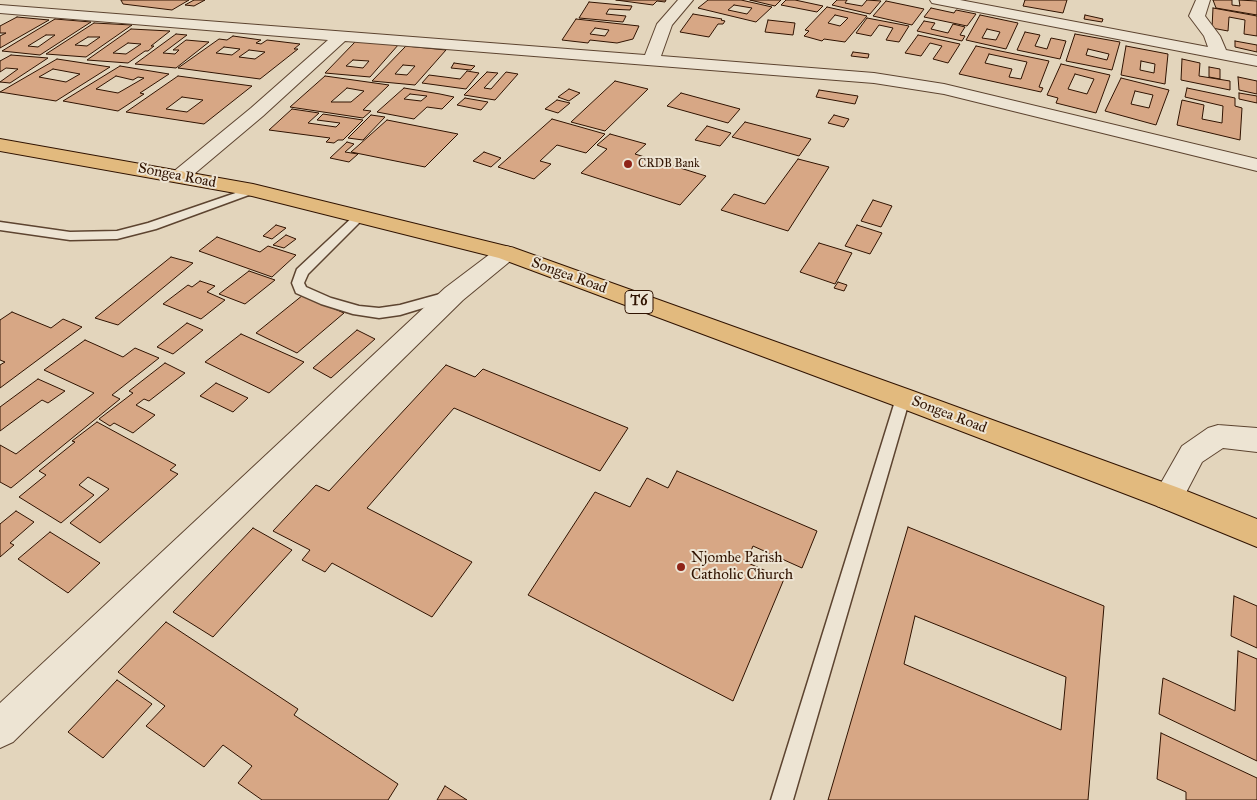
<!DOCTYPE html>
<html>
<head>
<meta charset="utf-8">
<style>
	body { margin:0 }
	canvas { display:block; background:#e3d5bc }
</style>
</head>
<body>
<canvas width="1257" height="800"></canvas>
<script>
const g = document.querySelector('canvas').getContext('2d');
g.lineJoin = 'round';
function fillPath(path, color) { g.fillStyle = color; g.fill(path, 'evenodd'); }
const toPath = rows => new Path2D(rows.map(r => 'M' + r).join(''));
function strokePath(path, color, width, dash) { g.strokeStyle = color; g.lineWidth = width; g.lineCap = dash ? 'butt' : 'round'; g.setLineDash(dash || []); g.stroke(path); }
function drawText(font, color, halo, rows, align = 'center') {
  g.font = font + ' "IM FELL Great Primer",serif'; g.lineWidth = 4; g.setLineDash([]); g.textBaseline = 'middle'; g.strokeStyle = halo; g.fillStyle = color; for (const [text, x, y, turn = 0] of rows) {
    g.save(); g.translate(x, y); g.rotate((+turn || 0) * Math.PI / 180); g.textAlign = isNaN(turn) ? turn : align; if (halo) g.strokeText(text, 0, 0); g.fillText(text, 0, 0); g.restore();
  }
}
const building = toPath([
	[121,0,189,0,172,10,123,4,121,0],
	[194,0,205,0,194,6,185,5,194,0],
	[616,0,666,0,665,2,657,1,653,5,616,0],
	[708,0,741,0,772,7,756,22,698,8,708,0],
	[734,5,752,8,747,14,728,10,734,5],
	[750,0,781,0,775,6,750,0],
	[786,0,795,0,823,6,817,12,781,5,786,0],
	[847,0,845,3,862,6,867,0,881,1,870,14,832,5,837,0,847,0],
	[1025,0,1067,0,1063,13,1023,6,1025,0],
	[1213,0,1232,0,1232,5,1240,6,1239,0,1257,1,1257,15,1216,8,1213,0],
	[886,1,924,9,912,25,873,16,886,1],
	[589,2,632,6,630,10,609,9,606,14,626,16,623,22,579,18,589,2],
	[827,7,867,16,845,42,824,39,822,41,804,36,809,31,805,30,827,7],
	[835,15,848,18,840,26,828,23,835,15],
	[931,8,954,13,956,10,976,14,967,26,924,17,931,8],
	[1213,8,1257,16,1257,36,1244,34,1245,20,1229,17,1228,31,1212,28,1213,8],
	[693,14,722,19,721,20,725,21,723,24,718,24,709,37,680,32,693,14],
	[980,15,1018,23,1006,49,966,40,980,15],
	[987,29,1000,32,996,40,982,38,987,29],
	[1085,15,1103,19,1102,22,1084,19,1085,15],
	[17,17,49,20,0,48,0,36,6,33,0,33,0,26,17,17],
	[867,18,909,26,899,42,886,40,893,28,879,25,871,36,856,33,867,18],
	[55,19,91,22,40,55,2,51,55,19],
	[46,35,55,35,38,47,28,46,46,35],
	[576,19,639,26,633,39,617,43,590,40,588,43,562,40,576,19],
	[595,28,609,30,605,36,590,34,595,28],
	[768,20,795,23,793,35,765,32,768,20],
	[924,21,935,23,931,29,948,33,953,24,965,27,960,35,965,36,962,41,917,31,924,21],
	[94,23,132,25,86,57,46,54,94,23],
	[88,37,100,37,87,46,75,45,88,37],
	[131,29,170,31,151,46,154,46,148,51,145,51,128,63,87,60,131,29],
	[128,43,141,44,126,54,113,53,128,43],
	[1025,32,1040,35,1035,46,1047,49,1051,38,1066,41,1060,59,1017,50,1025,32],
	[176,34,187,35,163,53,175,54,179,50,173,50,186,40,209,42,176,68,135,64,176,34],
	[1075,34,1120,42,1112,70,1066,61,1075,34],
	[1088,49,1109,54,1107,60,1086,55,1088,49],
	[918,35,960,44,948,63,933,59,942,46,930,43,921,56,905,53,918,35],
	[233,36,261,40,256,43,261,44,267,40,300,44,294,49,298,49,260,79,178,68,219,39,227,40,233,36],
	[224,47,240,49,232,55,216,53,224,47],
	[249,50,265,52,255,59,239,57,249,50],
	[356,41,399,44,370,77,325,73,356,41],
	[353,60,369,61,363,68,346,66,353,60],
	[1235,41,1257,45,1257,52,1235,47,1235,41],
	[406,46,446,50,415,85,372,81,406,46],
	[403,65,415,66,407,75,395,74,403,65],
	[976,46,1049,61,1039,87,1043,88,1041,92,959,74,976,46],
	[989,54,1027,62,1021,79,1009,77,1012,69,985,63,989,54],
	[1126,46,1168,54,1165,84,1121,75,1126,46],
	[1141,61,1155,64,1154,73,1140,70,1141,61],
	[853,52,869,54,868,58,851,56,853,52],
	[11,55,48,58,10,83,0,82,18,69,6,68,0,72,0,61,11,55],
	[57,59,110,67,56,101,0,92,57,59],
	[53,69,80,74,66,82,39,77,53,69],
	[1182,59,1200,63,1199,76,1230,81,1230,90,1181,80,1182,59],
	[454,63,475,66,471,70,451,68,454,63],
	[1061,64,1110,75,1096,113,1056,103,1058,98,1047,95,1061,64],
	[1075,74,1094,79,1087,94,1068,89,1075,74],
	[120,66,169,74,140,93,144,94,118,111,63,101,120,66],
	[116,76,133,80,138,77,144,78,118,93,96,89,116,76],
	[1209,67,1220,69,1220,79,1209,77,1209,67],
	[467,71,479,73,466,89,422,83,429,75,460,79,467,71],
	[487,72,498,73,484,88,491,89,506,72,518,74,495,100,464,95,487,72],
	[178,76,252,86,204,124,126,112,178,76],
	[182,97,203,100,187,112,166,109,182,97],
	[325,76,389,85,363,110,371,111,363,118,290,107,325,76],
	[347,88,364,91,351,102,331,102,347,88],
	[1238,77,1257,81,1257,94,1239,90,1238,77],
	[1121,78,1169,90,1156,125,1105,111,1121,78],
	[1135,91,1153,95,1149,108,1131,104,1135,91],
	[615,81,648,89,605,131,571,122,615,81],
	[404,88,440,94,454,97,442,109,427,107,414,119,377,112,404,88],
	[410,94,427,96,421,101,404,99,410,94],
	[1187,88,1235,98,1235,106,1242,108,1240,140,1177,125,1182,100,1204,105,1202,119,1222,123,1223,106,1185,97,1187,88],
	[569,89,580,93,569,101,558,97,569,89],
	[819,90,858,96,855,104,816,97,819,90],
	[681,93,740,109,728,123,667,106,681,93],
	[1239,93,1257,96,1257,103,1239,99,1239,93],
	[465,98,488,102,481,110,457,105,465,98],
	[557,100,570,103,558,113,545,109,557,100],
	[292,109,319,113,308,123,336,127,340,123,317,120,323,114,363,120,343,140,338,140,334,143,326,142,330,138,269,130,292,109],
	[371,115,385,117,363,140,348,138,371,115],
	[834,115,849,119,844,127,828,123,834,115],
	[552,119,605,134,586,153,557,145,540,161,551,164,534,179,498,167,552,119],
	[387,120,458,134,425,167,351,152,387,120],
	[745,122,811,139,799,156,732,137,745,122],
	[707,126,731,133,720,146,695,140,707,126],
	[610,134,646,144,635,154,706,176,680,205,581,173,607,149,597,145,610,134],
	[347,142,354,144,345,152,358,154,349,162,330,158,347,142],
	[484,152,501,158,491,167,473,161,484,152],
	[798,159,829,167,788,231,721,210,734,194,765,204,798,159],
	[873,200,892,206,881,227,861,221,873,200],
	[276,225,286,228,272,239,263,236,276,225],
	[857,225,882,233,870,254,845,246,857,225],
	[286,235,296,239,284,248,273,245,286,235],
	[217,237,260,252,268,246,296,255,272,277,199,251,217,237],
	[819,243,852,253,835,284,800,272,819,243],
	[171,257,193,263,118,325,95,318,171,257],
	[249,271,275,280,245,304,219,294,249,271],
	[200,281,215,286,207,292,225,300,201,319,163,304,188,285,192,287,200,281],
	[838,282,847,285,844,291,834,288,838,282],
	[303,295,344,313,297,353,256,333,303,295],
	[12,312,51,328,63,319,82,327,0,388,0,365,5,362,0,360,0,320,12,312],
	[187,323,203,330,173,354,157,347,187,323],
	[357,330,375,339,331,378,313,368,357,330],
	[241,334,304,362,269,393,205,362,241,334],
	[85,340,123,357,135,348,159,358,112,395,120,399,11,488,0,482,0,445,16,454,94,393,44,370,85,340],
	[165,363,185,373,149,401,144,399,136,405,155,415,133,433,114,423,110,426,99,419,133,393,129,391,165,363],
	[446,365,475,377,483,369,628,428,600,471,454,408,367,508,472,562,432,617,332,563,325,572,302,560,310,550,273,531,316,485,329,491,446,365],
	[38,379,65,391,48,403,42,400,0,431,0,407,38,379],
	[216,383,248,398,233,412,200,396,216,383],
	[97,422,176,465,170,470,178,474,100,543,70,523,109,489,88,477,79,485,94,495,61,523,19,497,46,475,39,471,75,442,72,441,97,422],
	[677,471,817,531,802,568,753,546,746,562,784,579,733,701,528,595,595,492,630,507,647,478,668,488,677,471],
	[16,511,34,522,10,543,14,545,0,557,0,524,16,511],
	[908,527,1104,606,1088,800,828,800,908,527],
	[915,616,1066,677,1061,730,904,664,915,616],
	[253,528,292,550,213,637,173,612,253,528],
	[50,532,100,563,68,593,18,559,50,532],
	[1234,596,1257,606,1257,648,1231,636,1234,596],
	[166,622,298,709,294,715,398,784,388,800,262,800,238,783,252,766,223,745,204,767,146,726,165,706,118,672,166,622],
	[1238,651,1257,659,1257,761,1159,714,1163,678,1235,711,1238,651],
	[117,680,152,704,103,758,68,732,117,680],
	[1161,733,1257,778,1257,800,1186,800,1186,792,1157,779,1161,733],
	[445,786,467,800,437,800,445,786]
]);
fillPath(building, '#d7a785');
strokePath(building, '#301301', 1);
const service = toPath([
	[253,187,259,190,257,192,156,229,117,239,70,240,0,230,0,222,70,232,117,231,148,223,253,187],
	[360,212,364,214,366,216,308,274,304,283,306,287,331,298,359,306,379,308,400,305,451,291,456,292,458,295,456,298,400,315,379,318,353,314,321,304,296,293,292,283,297,269,356,214,360,212],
	[903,392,908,394,910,398,793,800,771,800,896,398,898,394,903,392]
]);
const minor = toPath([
	[678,0,693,0,672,25,661,56,874,73,944,84,1257,159,1257,171,944,94,874,83,345,41,263,116,187,180,180,182,173,180,170,176,173,172,251,108,328,40,0,13,0,5,645,55,657,24,678,0],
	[930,0,960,0,1208,47,1204,36,1189,16,1196,0,1210,0,1205,16,1220,36,1226,50,1257,56,1257,66,937,4,932,3,930,0],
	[506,246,514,248,517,253,514,258,463,300,13,742,0,748,0,703,445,288,498,248,506,246],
	[1218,425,1257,428,1257,452,1223,448,1202,462,1179,506,1168,510,1157,506,1153,497,1182,446,1208,428,1218,425]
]);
const trunk = toPath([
	[0,139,253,184,514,248,913,391,1179,488,1257,519,1257,547,1157,506,893,405,499,258,252,196,0,151,0,139]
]);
strokePath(service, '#5d4430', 3);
strokePath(minor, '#5d4430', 2);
strokePath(trunk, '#301301', 2);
fillPath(service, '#ede4d3');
fillPath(minor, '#ede4d3');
fillPath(trunk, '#e2ba7e');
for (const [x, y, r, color] of [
	[628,164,5,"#8f2418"],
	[681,567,5,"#8f2418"]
]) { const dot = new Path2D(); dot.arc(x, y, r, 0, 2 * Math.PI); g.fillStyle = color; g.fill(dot); strokePath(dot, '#ede4d3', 2); }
drawText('12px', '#301301', '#ede4d3', [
	["CRDB Bank",638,164]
], 'left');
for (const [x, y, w] of [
	[639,302,28]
]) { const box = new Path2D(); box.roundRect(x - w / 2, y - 11.5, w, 23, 4); g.fillStyle = '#ede4d3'; g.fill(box); strokePath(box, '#301301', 1); }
drawText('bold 14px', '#301301', null, [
	["T6",639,302]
]);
drawText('15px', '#301301', '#ede4d3', [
	["Songea Road",177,176,11],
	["Songea Road",569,276,20],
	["Songea Road",949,415,21]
]);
drawText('15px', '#301301', '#ede4d3', [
	["Njombe Parish",691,558],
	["Catholic Church",691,575]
], 'left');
</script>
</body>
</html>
